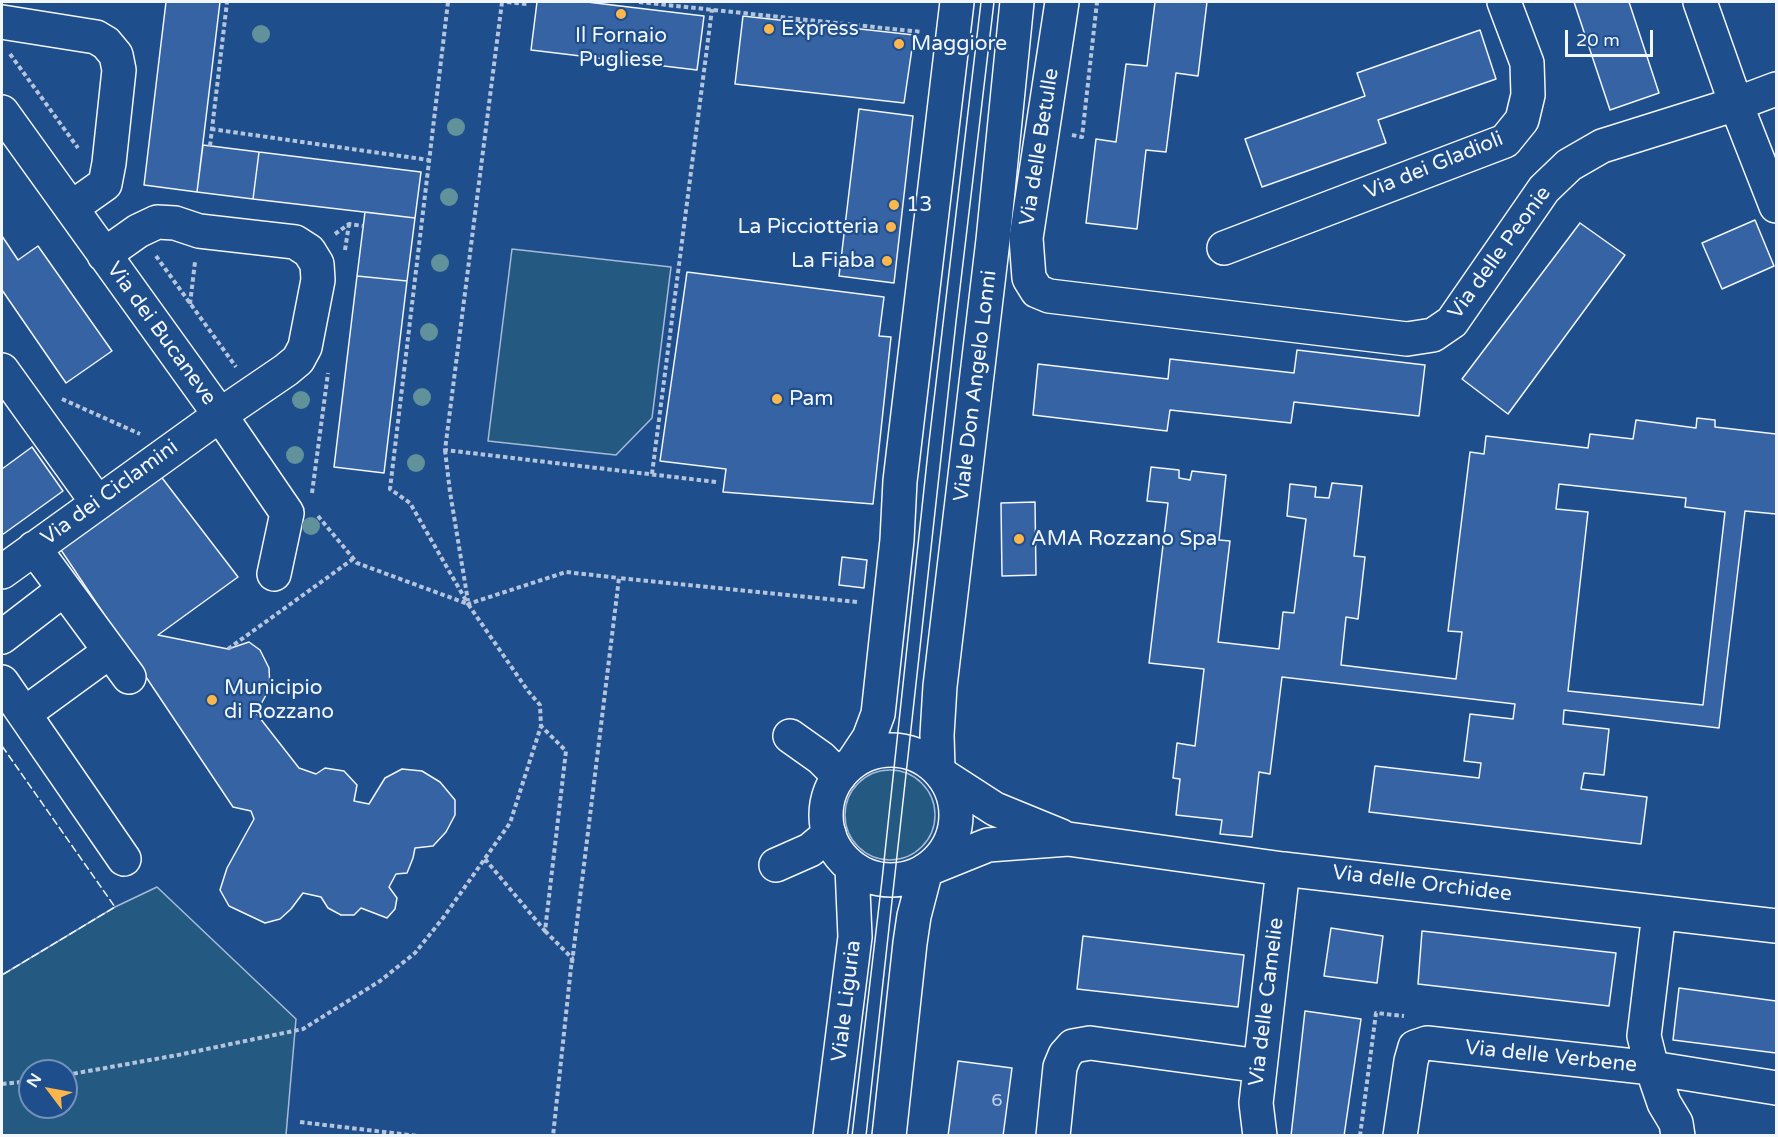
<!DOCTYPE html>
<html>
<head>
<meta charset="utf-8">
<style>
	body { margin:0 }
	#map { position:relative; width:1778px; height:1137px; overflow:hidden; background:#1f4e8c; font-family:"Varela Round",sans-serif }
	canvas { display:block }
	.frame { position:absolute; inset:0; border:3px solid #f2f6ff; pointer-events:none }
	.north { position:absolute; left:18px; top:1059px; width:60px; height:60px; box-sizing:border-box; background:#1f4e8c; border:2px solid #7391ba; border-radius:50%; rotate:302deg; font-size:16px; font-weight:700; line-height:24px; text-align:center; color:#f2f6ff }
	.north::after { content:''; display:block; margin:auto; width:21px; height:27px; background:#ffb74d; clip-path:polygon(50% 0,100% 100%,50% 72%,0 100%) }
	.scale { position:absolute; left:1565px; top:30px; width:88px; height:27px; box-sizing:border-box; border:3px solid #f2f6ff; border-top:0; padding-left:8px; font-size:18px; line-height:21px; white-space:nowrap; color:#f2f6ff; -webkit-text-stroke:4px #1f4e8c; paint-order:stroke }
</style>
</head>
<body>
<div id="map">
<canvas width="1778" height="1137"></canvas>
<div class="frame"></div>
<div class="north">N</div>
<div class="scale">20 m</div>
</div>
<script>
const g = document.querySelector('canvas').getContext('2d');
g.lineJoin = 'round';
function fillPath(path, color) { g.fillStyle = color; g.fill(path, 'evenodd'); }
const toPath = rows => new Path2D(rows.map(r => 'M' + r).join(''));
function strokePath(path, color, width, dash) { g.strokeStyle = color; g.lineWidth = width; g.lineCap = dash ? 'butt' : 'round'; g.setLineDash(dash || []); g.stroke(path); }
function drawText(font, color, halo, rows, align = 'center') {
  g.font = font + ' "Varela Round",sans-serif'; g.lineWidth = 4.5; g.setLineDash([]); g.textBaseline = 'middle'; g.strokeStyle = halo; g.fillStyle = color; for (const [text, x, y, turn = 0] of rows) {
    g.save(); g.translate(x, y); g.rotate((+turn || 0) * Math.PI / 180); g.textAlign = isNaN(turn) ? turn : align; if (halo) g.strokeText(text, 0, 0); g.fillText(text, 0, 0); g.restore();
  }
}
const green = toPath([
	[512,249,671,267,652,418,616,455,488,441,512,249],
	'845 815a45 45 0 1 1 90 0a45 45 0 1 1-90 0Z',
	[157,887,296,1019,286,1135,2,1135,2,975,115,907,157,887],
	[30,1071,66,1071,66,1107,30,1107,30,1071]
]);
fillPath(green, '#245a82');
strokePath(green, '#a8bbd7', 1.5);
const building = toPath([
	[166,2,220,2,197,192,144,185,166,2],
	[537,2,587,2,704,16,697,70,531,50,537,2],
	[1155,2,1207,2,1198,76,1176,73,1166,152,1146,150,1137,229,1086,223,1096,139,1116,142,1126,64,1147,66,1155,2],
	[1574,2,1629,2,1659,93,1610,110,1574,2],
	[743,16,914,35,904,103,735,84,743,16],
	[1480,30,1496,79,1378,120,1386,143,1262,187,1245,139,1365,96,1357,73,1480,30],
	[859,109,913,116,894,283,839,276,859,109],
	[203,145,259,152,253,199,197,192,203,145],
	[259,152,421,172,415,218,253,199,259,152],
	[365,212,415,218,407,281,357,276,365,212],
	[1755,220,1774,266,1722,289,1702,243,1755,220],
	[1580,223,1625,255,1508,414,1462,379,1580,223],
	[2,236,18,260,38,246,112,351,66,383,2,290,2,236],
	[687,272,884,297,879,336,891,337,873,504,723,492,726,469,660,461,687,272],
	[357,276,407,281,384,473,334,467,357,276],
	[1297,350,1425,365,1419,416,1294,402,1291,423,1170,410,1167,431,1033,415,1038,364,1168,379,1170,359,1294,373,1297,350],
	[1697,418,1715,420,1715,427,1776,434,1776,514,1745,511,1719,728,1564,710,1563,724,1609,729,1604,775,1584,773,1581,789,1647,797,1641,844,1369,812,1375,766,1479,778,1481,763,1464,761,1470,714,1513,719,1515,704,1282,677,1270,774,1259,772,1252,837,1220,834,1222,820,1176,815,1180,779,1173,778,1177,743,1195,746,1204,669,1149,663,1168,503,1147,501,1151,467,1179,470,1179,478,1190,480,1192,471,1226,475,1219,540,1230,541,1218,642,1279,649,1283,612,1294,613,1306,519,1287,516,1290,484,1316,487,1315,497,1329,498,1332,483,1362,486,1354,556,1365,557,1358,619,1346,617,1341,665,1456,679,1462,632,1448,631,1470,452,1484,454,1486,436,1588,448,1590,434,1633,439,1636,420,1696,428,1697,418],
	[1559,484,1686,498,1685,507,1725,512,1703,705,1568,691,1588,512,1556,509,1559,484],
	[32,447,63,491,2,535,2,469,32,447],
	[156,470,238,577,158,635,228,649,249,642,260,650,269,668,270,688,256,713,299,768,316,774,325,768,344,771,357,785,354,801,369,804,385,778,402,769,422,771,440,782,455,800,455,815,446,832,433,846,415,848,413,858,407,873,396,874,389,887,397,898,395,909,387,918,361,908,354,915,341,915,328,908,321,897,303,893,291,909,280,919,265,923,229,906,220,890,227,868,254,819,251,811,233,807,55,541,156,470],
	[1035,502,1036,575,1002,576,1001,503,1035,502],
	[842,557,867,560,864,588,839,585,842,557],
	[1331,928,1383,936,1377,983,1324,976,1331,928],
	[1422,931,1616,953,1609,1006,1418,984,1422,931],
	[1083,936,1244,955,1238,1007,1077,989,1083,936],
	[1679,988,1776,1001,1776,1053,1673,1040,1679,988],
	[1305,1011,1361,1019,1344,1136,1291,1136,1305,1011],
	[958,1061,1012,1068,1003,1136,948,1136,958,1061]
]);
fillPath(building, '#3563a3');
strokePath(building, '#f2f6ff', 1.5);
const minor = toPath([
	[1062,2,1026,238,1029,278,1037,291,1049,296,1407,339,1433,335,1452,322,1544,189,1569,165,1602,146,1736,104,1776,89],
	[1700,2,1736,104,1776,206],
	[2,22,96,37,106,43,116,55,119,70,109,163,105,184,71,208],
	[2,112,220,415,287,513,274,574],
	[1224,248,1505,141,1522,120,1528,95,1527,63,1504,2],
	[2,370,97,502],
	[34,548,129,677],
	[2,572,220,415,286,370,298,360,305,347,318,280,317,264,309,251,295,242,199,231,175,223,157,222,138,231,104,255],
	[2,637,63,590],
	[2,682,124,859],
	[24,714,109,652],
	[790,736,821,758,839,776],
	[944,776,995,809,1061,836],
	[776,865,810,850,829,834],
	[926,870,988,845,1068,839,1283,869,1776,926],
	[1659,913,1644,1036,1652,1068,1664,1103,1676,1123,1678,1136],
	[1053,1136,1060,1067,1065,1055,1073,1046,1090,1043,1260,1066],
	[1260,1136,1256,1103,1283,869],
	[1400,1136,1411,1061,1415,1047,1427,1043,1652,1068,1776,1088]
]);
const major = toPath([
	'826 815a65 65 0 1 1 130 0a65 65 0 1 1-130 0Z',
	[853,762,869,738,878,714,897,540,900,481,957,2],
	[938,769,937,735,940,686,993,240,1017,2],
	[830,1136,855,937,852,867],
	[889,1136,910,943,914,916,926,870]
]);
strokePath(minor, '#f2f6ff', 36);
strokePath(major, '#f2f6ff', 36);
strokePath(toPath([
	[448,2,390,489,410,503,468,604,566,572,619,578],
	[502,2,445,450,716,482],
	[507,2,527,4,528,2],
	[639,2,921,32],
	[10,54,78,148],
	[211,129,429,160],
	[1072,135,1082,137,1097,2],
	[210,146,227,2],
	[335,234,349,224,363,226],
	[345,250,349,224],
	[156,256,236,367],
	[190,304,195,262],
	[62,399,140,434],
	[445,450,450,492,468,601],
	[652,474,712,9],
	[312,493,328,373],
	[228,649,353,559],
	[485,859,545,931,566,751,541,726],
	[545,931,572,958,553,1136],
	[572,963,619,578,858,602],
	[66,1075,178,1055,303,1029,380,981,415,953,443,918,510,823,541,726,540,705,528,691,468,604,357,563,318,516],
	[2,1084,30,1081],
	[300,1122,418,1136],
	[1360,1136,1376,1013,1404,1016]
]), '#b3c4dc', 4, [4.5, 3]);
strokePath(minor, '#1f4e8c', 33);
strokePath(major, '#1f4e8c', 33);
strokePath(toPath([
	[852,1136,882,880,929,442,981,2],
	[866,1136,956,322,994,2]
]), '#f2f6ff', 1.5);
strokePath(toPath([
	[2,746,115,907,2,975]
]), '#f2f6ff', 1.5, [8, 3]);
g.fillStyle = '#61919a';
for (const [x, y] of [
	[261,34],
	[456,127],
	[449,197],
	[440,263],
	[429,332],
	[422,397],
	[301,400],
	[295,455],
	[416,463],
	[311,526]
]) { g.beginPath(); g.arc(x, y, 9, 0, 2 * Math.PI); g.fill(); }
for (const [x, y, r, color] of [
	[621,14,6,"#ffb74d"],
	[769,29,6,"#ffb74d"],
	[899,44,6,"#ffb74d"],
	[894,205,6,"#ffb74d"],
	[891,227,6,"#ffb74d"],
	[887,261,6,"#ffb74d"],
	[777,399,6,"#ffb74d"],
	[1019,539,6,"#ffb74d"],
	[212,700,6,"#ffb74d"]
]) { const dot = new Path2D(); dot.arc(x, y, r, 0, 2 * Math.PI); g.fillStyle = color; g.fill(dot); strokePath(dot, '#1f4e8c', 2); }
drawText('18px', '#c3d1e8', null, [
	["6",997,1101]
]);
drawText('21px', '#f2f6ff', '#1f4e8c', [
	["Express",781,29],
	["Il Fornaio",621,36,"center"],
	["Pugliese",621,60,"center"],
	["Maggiore",911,44],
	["13",906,205],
	["La Picciotteria",879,227,"right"],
	["La Fiaba",875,261,"right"],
	["Pam",789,399],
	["AMA Rozzano Spa",1031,539],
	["Municipio",224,688],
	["di Rozzano",224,712]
], 'left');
drawText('21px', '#f2f6ff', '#1f4e8c', [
	["Via delle Betulle",1040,147,-81],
	["Via dei Gladioli",1434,166,-22],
	["Via delle Peonie",1500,253,-54],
	["Via dei Bucaneve",161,334,54],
	["Viale Don Angelo Lonni",976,386,-83],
	["Via dei Ciclamini",110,493,-36],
	["Via delle Orchidee",1422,884,7],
	["Viale Liguria",847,1001,-83],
	["Via delle Camelie",1267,1002,-83],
	["Via delle Verbene",1551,1057,6]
]);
</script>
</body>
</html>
